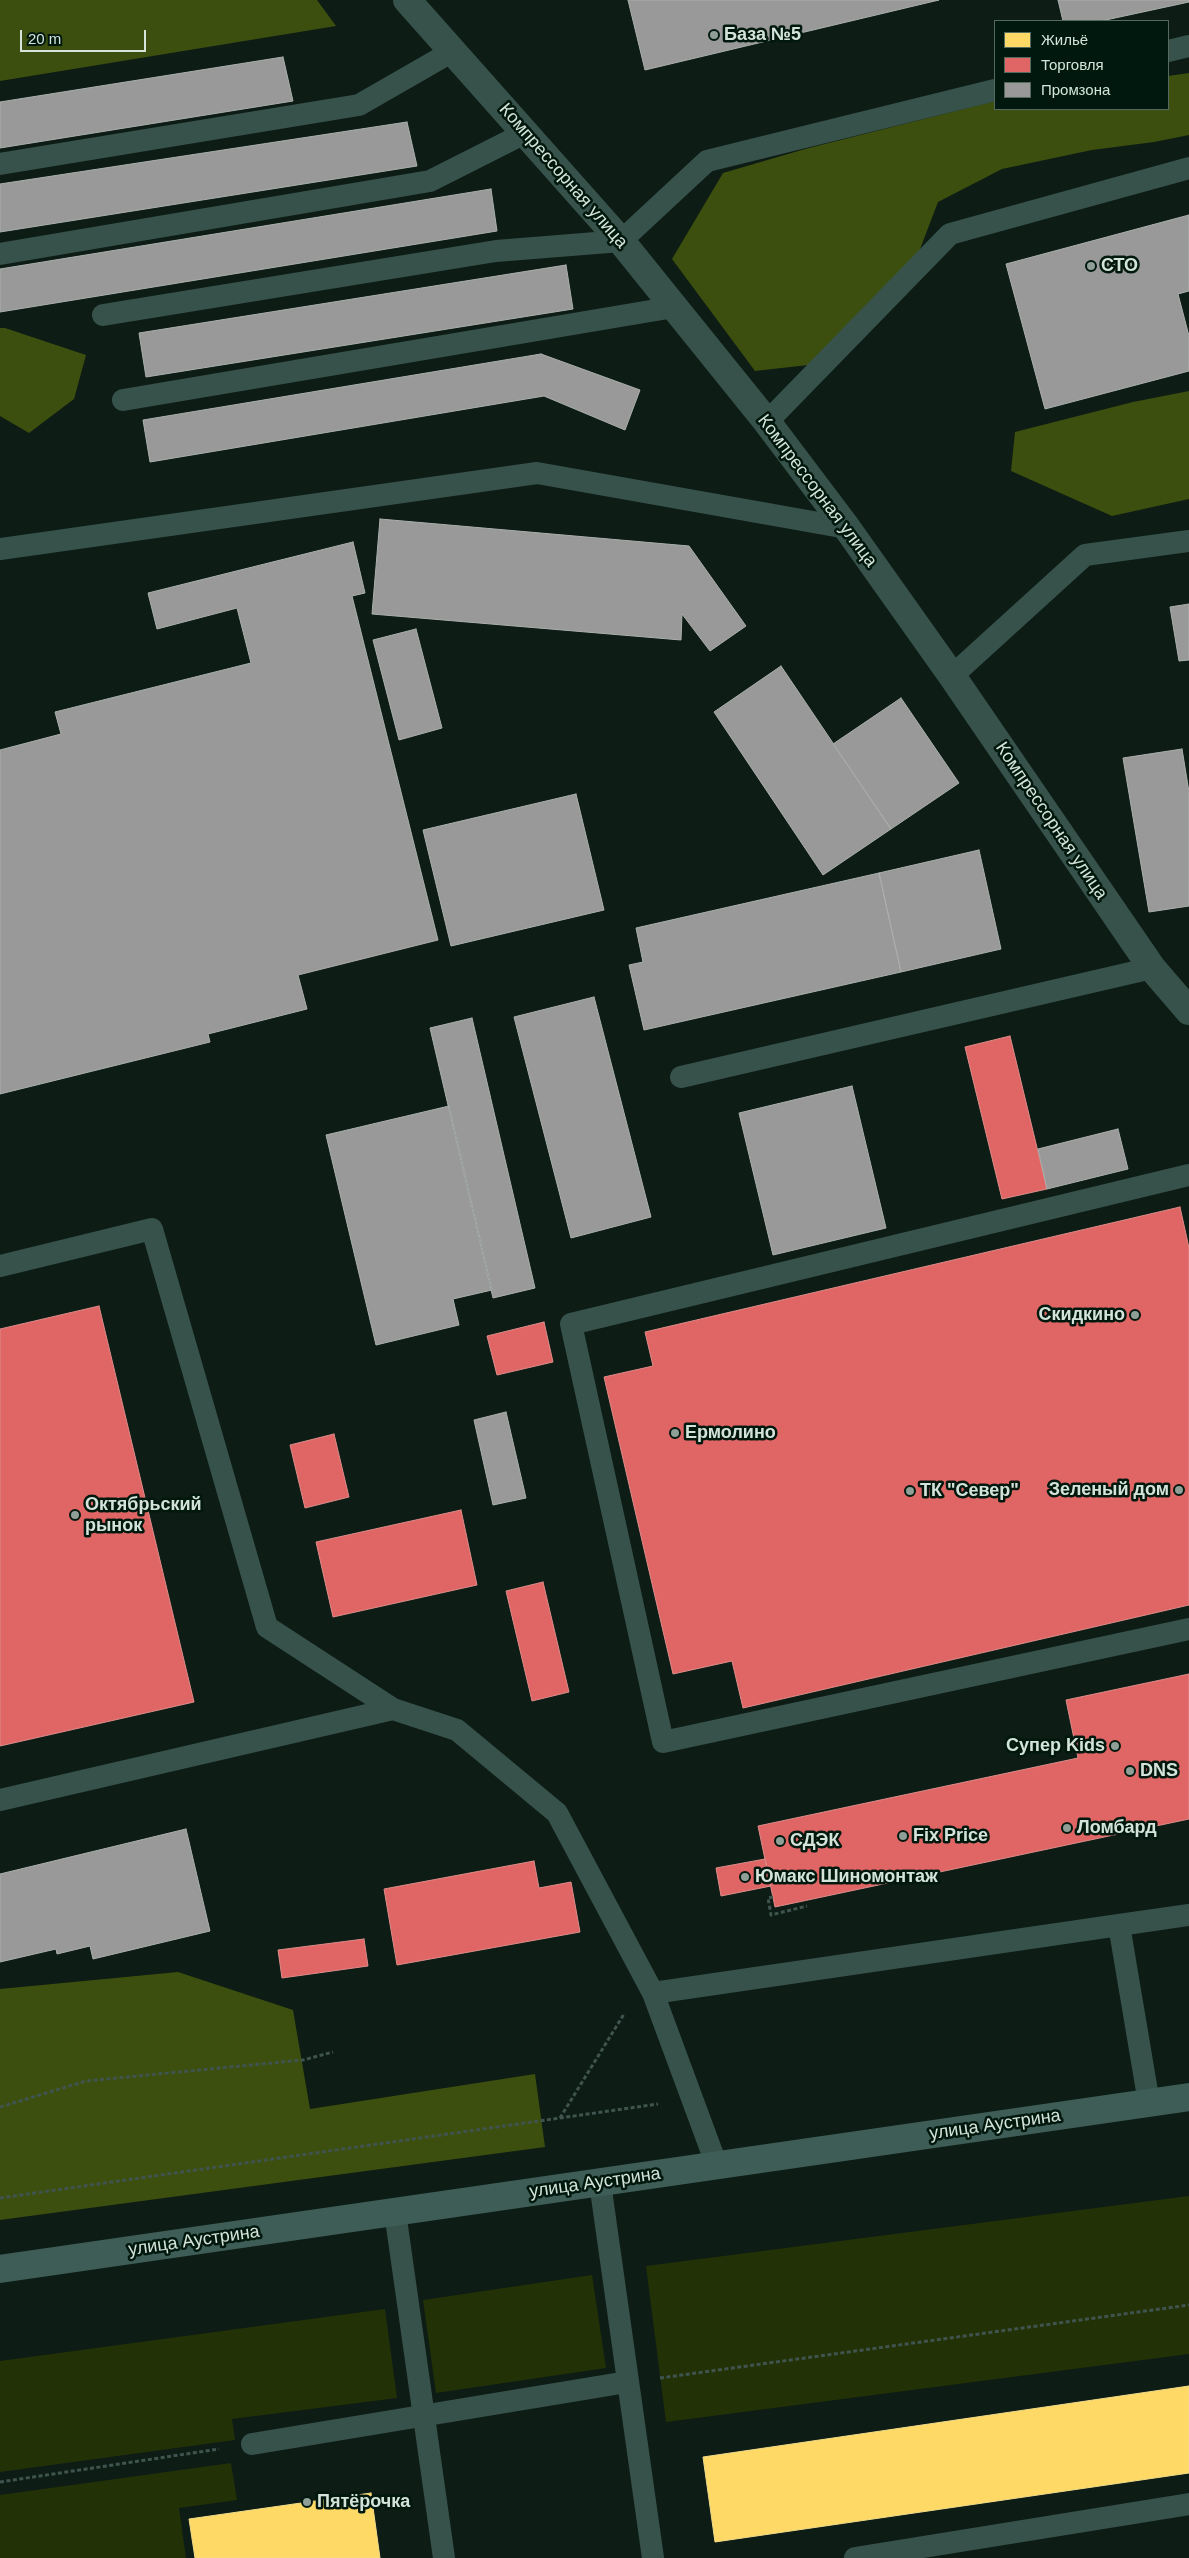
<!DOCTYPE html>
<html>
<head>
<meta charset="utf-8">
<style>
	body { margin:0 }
	#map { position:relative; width:1189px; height:2558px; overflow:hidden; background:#0d1c15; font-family:Arial,sans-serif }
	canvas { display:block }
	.legend { position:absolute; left:994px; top:20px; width:175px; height:90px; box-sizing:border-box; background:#00180d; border:1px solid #556a5f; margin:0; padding:6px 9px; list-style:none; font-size:15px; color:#d5e4db }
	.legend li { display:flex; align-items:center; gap:10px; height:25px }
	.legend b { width:25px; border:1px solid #556a5f }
	.scale { position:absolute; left:20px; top:30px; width:126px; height:22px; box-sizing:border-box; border:2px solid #d5e4db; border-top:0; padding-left:6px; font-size:15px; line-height:18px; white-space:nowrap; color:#d5e4db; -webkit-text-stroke:4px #00180d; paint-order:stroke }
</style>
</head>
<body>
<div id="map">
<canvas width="1189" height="2558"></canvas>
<ul class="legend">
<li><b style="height:14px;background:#ffd966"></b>Жильё</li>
<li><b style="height:14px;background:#e06666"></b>Торговля</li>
<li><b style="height:14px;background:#999"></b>Промзона</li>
</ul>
<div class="scale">20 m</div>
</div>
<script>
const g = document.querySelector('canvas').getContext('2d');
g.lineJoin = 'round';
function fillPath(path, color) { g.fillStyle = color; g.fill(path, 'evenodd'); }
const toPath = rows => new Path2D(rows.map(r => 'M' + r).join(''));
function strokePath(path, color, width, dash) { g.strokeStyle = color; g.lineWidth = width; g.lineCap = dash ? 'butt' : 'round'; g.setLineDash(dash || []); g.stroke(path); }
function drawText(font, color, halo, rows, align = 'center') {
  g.font = font + ' Arial,sans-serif'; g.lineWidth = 5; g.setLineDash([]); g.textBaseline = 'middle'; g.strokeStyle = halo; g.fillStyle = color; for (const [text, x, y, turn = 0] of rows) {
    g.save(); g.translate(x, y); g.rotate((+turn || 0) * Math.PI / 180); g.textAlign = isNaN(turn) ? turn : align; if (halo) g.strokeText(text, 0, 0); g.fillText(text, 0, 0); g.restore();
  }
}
fillPath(toPath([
	[1189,2196,1189,2354,666,2422,646,2266],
	[592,2275,606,2368,436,2393,423,2300],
	[385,2309,397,2398,232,2419,235,2440,0,2472,0,2361],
	[231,2463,237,2500,179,2508,186,2558,0,2558,0,2495]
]), '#233107');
fillPath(toPath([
	[0,0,317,0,336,26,0,81],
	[1189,73,1189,135,1154,142,1092,150,1002,169,938,202,917,257,817,364,755,371,672,259,723,173,805,149,995,101,995,109,1168,109,1168,76],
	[0,328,5,328,86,355,74,399,29,433,0,416],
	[1189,391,1189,499,1112,516,1011,471,1015,432,1133,402],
	[178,1972,293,2010,310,2109,535,2074,545,2147,0,2220,0,1989]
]), '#3d4f0e');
const homes = toPath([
	[1189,2386,1189,2473,715,2542,703,2457,1189,2386],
	[371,2493,380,2558,195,2558,189,2519,371,2493]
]);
fillPath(homes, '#ffd966');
strokePath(homes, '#f2dc89', 1);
const shops = toPath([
	[1010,1036,1047,1189,1002,1199,965,1047,1010,1036],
	[1180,1207,1189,1248,1189,1605,743,1708,732,1661,673,1674,604,1377,653,1366,645,1332,1180,1207],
	[99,1306,194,1702,0,1746,0,1329,99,1306],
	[544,1322,553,1362,497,1375,487,1336,544,1322],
	[334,1434,349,1497,305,1508,290,1445,334,1434],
	[461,1510,477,1585,333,1617,316,1542,461,1510],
	[543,1582,569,1692,532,1701,506,1591,543,1582],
	[1189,1674,1189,1819,775,1907,758,1826,1078,1758,1066,1700,1189,1674],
	[765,1859,771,1886,721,1896,716,1868,765,1859],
	[534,1861,539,1888,571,1882,580,1932,397,1965,384,1889,534,1861],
	[364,1939,368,1966,282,1978,278,1950,364,1939]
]);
fillPath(shops, '#e06666');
strokePath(shops, '#dd8c89', 1);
const industry = toPath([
	[628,0,939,0,645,70,628,0],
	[1058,0,1189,0,1189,2,1101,21,1063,21,1058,0],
	[283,57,293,101,0,148,0,102,283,57],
	[407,122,417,166,0,232,0,184,407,122],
	[491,189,497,231,0,312,0,269,491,189],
	[1189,215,1189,291,1178,294,1189,336,1189,371,1045,409,1006,264,1189,215],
	[566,265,573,309,146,377,139,333,566,265],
	[541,354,640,390,625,430,544,396,150,462,143,420,541,354],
	[380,519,689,546,746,626,710,651,682,614,681,640,372,614,380,519],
	[353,542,365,593,352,596,438,940,298,975,307,1009,208,1034,210,1042,0,1094,0,750,61,734,55,712,251,663,237,608,157,629,148,593,353,542],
	[1189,604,1189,660,1179,661,1170,607,1189,604],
	[416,629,442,728,399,740,373,640,416,629],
	[781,666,891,829,823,875,714,712,781,666],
	[901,698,959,783,891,829,833,744,901,698],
	[1182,749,1189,792,1189,906,1149,912,1123,758,1182,749],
	[576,794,604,910,451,946,423,830,576,794],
	[979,850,1001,949,901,972,879,873,979,850],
	[879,873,901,972,644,1030,629,965,643,962,636,928,879,873],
	[594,997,651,1217,571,1238,514,1017,594,997],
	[472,1018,535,1288,493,1298,430,1028,472,1018],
	[852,1086,886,1228,773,1255,739,1113,852,1086],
	[449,1106,492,1290,453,1299,459,1325,376,1345,326,1135,449,1106],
	[1118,1129,1128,1169,1047,1189,1038,1149,1118,1129],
	[506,1412,526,1498,493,1505,474,1420,506,1412],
	[186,1829,210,1931,93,1959,90,1946,57,1954,56,1949,0,1962,0,1874,186,1829]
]);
fillPath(industry, '#999');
strokePath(industry, '#abb0ad', 1);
strokePath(toPath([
	[773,1897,768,1898,771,1915,807,1906],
	[0,2107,86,2081,303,2060,333,2052],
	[560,2118,624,2014],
	[0,2198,658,2104],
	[660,2378,1189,2305],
	[0,2482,219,2449]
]), '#40544f', 3, [4, 2.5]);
strokePath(toPath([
	[1168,51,1189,46],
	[0,164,359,105,453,51],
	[0,254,430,181,525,133],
	[103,315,496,251,621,241,707,161,995,90],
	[123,400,674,307],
	[767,422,950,234,1189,168],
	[0,549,537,473,847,528],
	[952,676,1085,555,1189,541],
	[681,1077,1152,968],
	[1189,1175,571,1324,663,1742,1189,1629],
	[0,1266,152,1229,267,1627,393,1709],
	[0,1800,393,1709,457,1730,557,1813,653,1993,717,2166],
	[1119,1925,1189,1915],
	[653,1993,1119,1925,1149,2103],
	[600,2183,653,2558],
	[395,2212,444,2558],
	[252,2444,627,2382],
	[855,2558,1189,2504]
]), '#36524b', 22);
strokePath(toPath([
	[407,0,621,241,767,422,847,528,952,676,1152,968,1189,1011]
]), '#36524b', 28);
strokePath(toPath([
	[0,2269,1189,2097]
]), '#3d5d56', 28);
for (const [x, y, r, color] of [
	[714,35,5,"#8f9e96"],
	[1091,266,5,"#8f9e96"],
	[1135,1315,5,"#8f9e96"],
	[675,1433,5,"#8f9e96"],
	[1179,1490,5,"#8f9e96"],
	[910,1491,5,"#8f9e96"],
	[75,1515,5,"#8f9e96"],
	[1115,1746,5,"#8f9e96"],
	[1130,1771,5,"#8f9e96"],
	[1067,1828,5,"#8f9e96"],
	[903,1836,5,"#8f9e96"],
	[780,1841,5,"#8f9e96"],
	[745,1877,5,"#8f9e96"],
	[307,2502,5,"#8f9e96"]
]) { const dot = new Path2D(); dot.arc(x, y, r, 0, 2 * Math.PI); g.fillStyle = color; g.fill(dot); strokePath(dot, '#00180d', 2); }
drawText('bold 18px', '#d5e4db', '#00180d', [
	["База №5",724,35],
	["СТО",1101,266],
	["Скидкино",1125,1315,"right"],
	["Ермолино",685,1433],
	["Зеленый дом",1169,1490,"right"],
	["ТК \"Север\"",920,1491],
	["Октябрьский",85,1505],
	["рынок",85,1526],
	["Супер Kids",1105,1746,"right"],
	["DNS",1140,1771],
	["Ломбард",1077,1828],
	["Fix Price",913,1836],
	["СДЭК",790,1841],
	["Юмакс Шиномонтаж",755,1877],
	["Пятёрочка",317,2502]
], 'left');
drawText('18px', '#d5e4db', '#00180d', [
	["Компрессорная улица",563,176,49],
	["Компрессорная улица",817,491,53],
	["Компрессорная улица",1051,821,56],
	["улица Аустрина",995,2125,-8],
	["улица Аустрина",595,2183,-8],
	["улица Аустрина",194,2241,-8]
]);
</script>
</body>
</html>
